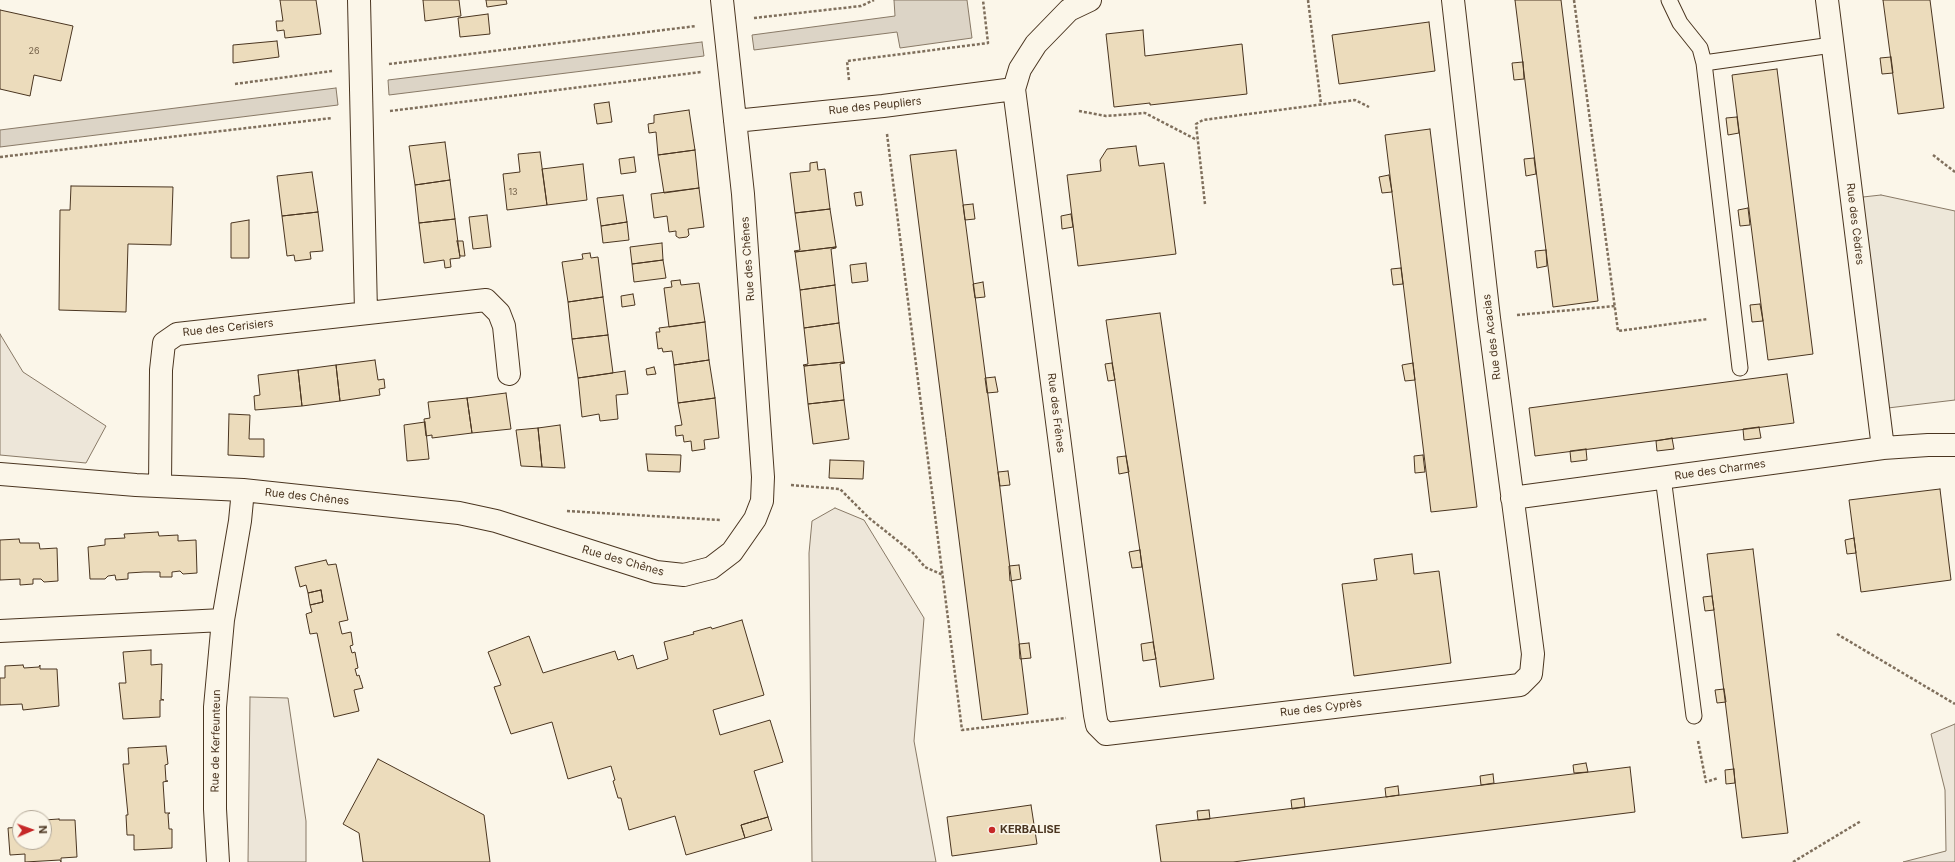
<!DOCTYPE html>
<html>
<head>
<meta charset="utf-8">
<style>
	body { margin:0 }
	#map { position:relative; width:1955px; height:862px; overflow:hidden; background:#fbf6e9; font-family:Inter,sans-serif }
	canvas { display:block }
	.north { position:absolute; left:12px; top:810px; width:40px; height:40px; box-sizing:border-box; background:#fbf6e9; border:1px solid #b4a999; border-radius:50%; rotate:88deg; font-size:11px; font-weight:700; line-height:16px; text-align:center; color:#4a3520 }
	.north::after { content:''; display:block; margin:auto; width:14px; height:18px; background:#c62828; clip-path:polygon(50% 0,100% 100%,50% 72%,0 100%) }
</style>
</head>
<body>
<div id="map">
<canvas width="1955" height="862"></canvas>
<div class="north">N</div>
</div>
<script>
const g = document.querySelector('canvas').getContext('2d');
g.lineJoin = 'round';
function fillPath(path, color) { g.fillStyle = color; g.fill(path, 'evenodd'); }
const toPath = rows => new Path2D(rows.map(r => 'M' + r).join(''));
function strokePath(path, color, width, dash) { g.strokeStyle = color; g.lineWidth = width; g.lineCap = dash ? 'butt' : 'round'; g.setLineDash(dash || []); g.stroke(path); }
function drawText(font, color, halo, rows, align = 'center') {
  g.font = font + ' Inter,sans-serif'; g.lineWidth = 3; g.setLineDash([]); g.textBaseline = 'middle'; g.strokeStyle = halo; g.fillStyle = color; for (const [text, x, y, turn = 0] of rows) {
    g.save(); g.translate(x, y); g.rotate((+turn || 0) * Math.PI / 180); g.textAlign = isNaN(turn) ? turn : align; if (halo) g.strokeText(text, 0, 0); g.fillText(text, 0, 0); g.restore();
  }
}
const green = toPath([
	[0,334,23,372,106,426,86,463,0,455,0,334],
	[835,508,864,520,924,618,914,741,936,862,812,862,809,553,812,521,835,508],
	[250,697,288,698,306,821,306,862,248,862,250,697],
	[1955,724,1955,862,1903,862,1946,851,1945,790,1931,734,1955,724]
]);
fillPath(green, '#ede6d9');
strokePath(green, '#887966', 1);
const parking = toPath([
	[1881,195,1955,211,1955,400,1871,410,1845,199,1881,195]
]);
fillPath(parking, '#ede7d9');
strokePath(parking, '#887966', 1);
const water = toPath([
	[894,0,967,0,972,38,900,48,897,32,754,50,752,35,895,16,894,0],
	[702,42,704,56,389,95,388,80,702,42],
	[336,88,338,105,0,147,0,130,336,88]
]);
fillPath(water, '#dcd4c6');
strokePath(water, '#887966', 1);
const building = toPath([
	[280,0,316,0,321,34,285,38,284,30,277,31,276,21,283,21,280,0],
	[423,0,459,0,461,16,425,21,423,0],
	[486,0,506,0,507,4,487,7,486,0],
	[1515,0,1561,0,1598,301,1553,307,1515,0],
	[1883,0,1930,0,1944,108,1898,114,1883,0],
	[0,10,73,26,61,81,34,75,30,96,0,89,0,10],
	[488,14,490,34,460,37,458,18,488,14],
	[1429,22,1435,71,1339,84,1332,35,1429,22],
	[1143,30,1145,56,1242,44,1247,94,1150,105,1150,103,1114,107,1106,34,1143,30],
	[277,41,279,57,233,63,233,45,277,41],
	[1891,57,1893,73,1882,74,1880,58,1891,57],
	[1523,62,1524,79,1514,80,1512,63,1523,62],
	[1777,69,1813,354,1768,360,1732,75,1777,69],
	[609,102,612,122,597,124,594,104,609,102],
	[689,110,695,150,658,155,656,132,649,133,648,124,654,123,654,115,689,110],
	[1737,117,1739,133,1728,135,1726,118,1737,117],
	[1430,129,1477,507,1431,512,1385,135,1430,129],
	[445,142,450,180,415,185,409,146,445,142],
	[1136,146,1139,166,1164,163,1176,254,1078,266,1067,175,1101,171,1100,160,1107,149,1136,146],
	[695,150,699,188,664,193,658,155,695,150],
	[956,150,998,472,1028,714,982,720,910,155,956,150],
	[540,152,547,205,507,210,503,174,520,172,518,154,540,152],
	[634,157,636,172,621,174,619,159,634,157],
	[1534,158,1536,174,1526,176,1524,159,1534,158],
	[817,162,818,170,825,169,830,209,795,213,790,173,810,171,810,163,817,162],
	[583,164,587,200,547,205,542,169,583,164],
	[312,172,318,212,282,216,277,176,312,172],
	[1389,175,1392,192,1382,193,1379,177,1389,175],
	[450,180,455,219,419,223,415,185,450,180],
	[71,186,173,187,171,245,128,244,126,312,59,310,60,210,70,210,71,186],
	[699,188,704,227,688,229,689,235,687,237,679,238,676,236,676,231,669,232,667,216,654,218,651,194,699,188],
	[861,192,863,205,856,206,854,193,861,192],
	[623,195,627,222,601,226,597,198,623,195],
	[973,204,975,219,965,220,963,205,973,204],
	[1748,208,1750,225,1740,226,1738,210,1748,208],
	[830,209,836,247,795,252,794,251,800,250,795,213,830,209],
	[318,212,323,251,310,252,311,259,295,261,294,255,287,256,282,216,318,212],
	[1071,214,1073,227,1062,229,1061,216,1071,214],
	[487,215,491,247,473,249,469,217,487,215],
	[455,219,460,258,450,259,451,267,445,268,444,260,424,263,419,223,455,219],
	[249,220,249,258,231,258,231,223,249,220],
	[627,222,629,240,603,243,601,226,627,222],
	[457,241,463,241,465,256,460,256,457,241],
	[662,243,663,260,632,264,630,247,662,243],
	[836,247,836,248,831,249,835,285,800,290,795,252,836,247],
	[1546,250,1547,266,1537,268,1535,251,1546,250],
	[590,253,591,258,598,257,603,297,568,302,562,262,583,259,582,254,590,253],
	[663,260,666,278,634,282,632,264,663,260],
	[866,263,868,281,852,283,850,265,866,263],
	[1401,268,1403,284,1393,285,1391,269,1401,268],
	[680,280,681,285,699,283,705,322,669,327,664,288,672,287,671,281,680,280],
	[983,282,985,297,975,298,973,284,983,282],
	[835,285,839,323,804,328,800,290,835,285],
	[633,294,635,305,622,307,621,296,633,294],
	[603,297,608,335,572,339,568,302,603,297],
	[1760,304,1763,321,1752,322,1750,305,1760,304],
	[1160,313,1214,679,1160,687,1106,320,1160,313],
	[705,322,709,360,674,365,672,351,663,352,662,348,658,349,656,332,660,332,659,328,705,322],
	[839,323,844,362,804,366,803,365,808,364,804,328,839,323],
	[608,335,613,373,578,378,572,339,608,335],
	[375,360,378,380,384,379,385,388,379,389,380,395,340,401,336,365,375,360],
	[709,360,715,398,678,403,674,365,709,360],
	[844,362,845,363,840,364,844,400,808,404,804,366,844,362],
	[1112,363,1115,380,1108,381,1105,364,1112,363],
	[1413,363,1415,380,1405,381,1402,365,1413,363],
	[336,365,340,401,302,406,298,370,336,365],
	[654,367,656,374,647,375,646,369,654,367],
	[298,370,302,406,255,410,254,396,260,395,258,375,298,370],
	[625,371,628,394,616,395,618,419,600,421,599,414,582,417,578,378,625,371],
	[1787,374,1794,423,1535,456,1529,408,1787,374],
	[995,377,998,392,987,393,985,378,995,377],
	[506,393,511,429,472,433,467,398,506,393],
	[467,398,472,433,432,438,432,435,426,436,424,419,430,418,428,402,467,398],
	[715,398,719,438,704,440,705,449,692,451,691,441,684,442,683,435,676,436,675,426,682,425,678,403,715,398],
	[844,400,849,439,813,444,808,404,844,400],
	[229,414,250,415,249,439,264,439,264,457,228,455,229,414],
	[425,422,429,459,407,461,404,425,425,422],
	[560,425,565,468,542,467,538,428,560,425],
	[1759,427,1761,438,1744,440,1743,429,1759,427],
	[538,428,542,467,521,466,516,430,538,428],
	[1672,438,1674,449,1657,451,1656,441,1672,438],
	[1586,449,1587,460,1571,462,1570,451,1586,449],
	[646,454,681,455,680,472,648,471,646,454],
	[1423,455,1425,472,1415,473,1414,456,1423,455],
	[1126,456,1129,472,1119,474,1117,457,1126,456],
	[830,460,864,461,863,479,829,478,830,460],
	[1008,471,1010,485,1000,486,998,472,1008,471],
	[1940,489,1951,580,1861,592,1849,500,1940,489],
	[158,532,159,536,178,535,178,541,196,540,197,573,183,574,180,571,172,572,172,577,160,577,160,572,144,572,128,573,128,579,116,580,115,575,108,576,105,579,90,579,88,547,105,545,105,539,125,538,124,534,158,532],
	[1854,538,1856,553,1847,554,1845,540,1854,538],
	[19,539,20,543,39,543,40,549,57,548,58,581,44,582,41,579,33,579,33,584,20,585,20,579,0,580,0,540,19,539],
	[1753,549,1788,833,1742,838,1707,554,1753,549],
	[1140,550,1142,567,1132,568,1129,552,1140,550],
	[1412,554,1414,574,1439,571,1451,663,1354,676,1342,584,1377,580,1374,559,1412,554],
	[326,560,328,565,336,564,348,620,339,622,342,634,351,632,353,645,350,646,352,653,355,652,358,668,355,669,357,676,359,675,363,688,354,690,359,711,334,717,317,633,310,634,306,614,312,612,310,605,323,602,321,590,308,593,306,585,300,587,295,567,326,560],
	[1019,565,1021,579,1010,581,1009,566,1019,565],
	[321,590,323,602,310,605,308,593,321,590],
	[1712,596,1714,610,1705,611,1703,597,1712,596],
	[742,620,764,695,713,710,720,735,770,720,783,762,754,771,768,817,741,825,745,838,686,855,675,816,629,830,621,798,618,798,613,781,615,780,611,766,568,779,552,722,511,734,494,687,501,685,488,652,529,636,543,673,615,651,618,660,633,655,637,669,668,659,664,642,694,634,693,632,711,627,712,629,742,620],
	[1153,642,1156,659,1143,661,1141,644,1153,642],
	[1029,643,1031,658,1020,659,1019,644,1029,643],
	[151,650,151,665,162,664,161,699,164,700,160,700,160,717,123,719,119,683,126,683,123,652,151,650],
	[23,665,24,668,39,667,40,665,40,669,57,669,59,706,23,710,22,704,0,705,0,678,5,678,5,666,23,665],
	[1724,689,1726,702,1717,703,1715,690,1724,689],
	[166,746,168,764,165,765,166,781,168,781,163,782,165,813,170,813,168,814,169,829,172,829,172,848,134,850,134,835,127,835,126,815,128,815,123,764,129,764,128,748,166,746],
	[378,759,484,815,490,862,363,862,359,833,343,824,378,759],
	[1586,763,1588,772,1574,773,1573,765,1586,763],
	[1630,767,1635,812,1233,862,1161,862,1156,825,1630,767],
	[1734,769,1735,783,1726,784,1725,770,1734,769],
	[1493,774,1494,783,1481,785,1480,776,1493,774],
	[1398,786,1399,795,1386,797,1385,788,1398,786],
	[1304,798,1305,807,1292,809,1291,800,1304,798],
	[1031,805,1037,844,952,856,947,817,1031,805],
	[1209,810,1210,819,1198,820,1197,811,1209,810],
	[768,817,772,830,745,838,741,825,768,817],
	[59,819,59,820,75,820,77,857,61,858,61,862,60,860,25,862,25,854,10,855,8,828,20,827,20,842,44,842,44,820,59,819]
]);
fillPath(building, '#ecdcbc');
strokePath(building, '#4a3520', 1);
const lane = toPath([
	[1669,0,1680,23,1700,48,1704,63,1740,368],
	[1704,63,1832,45],
	[1663,477,1694,716]
]);
const street = toPath([
	[359,0,366,312],
	[1090,0,1069,10,1036,44,1020,69,1014,89,1095,715,1097,725,1106,734,1520,685,1531,674,1533,654,1489,318,1453,0],
	[1827,0,1883,448],
	[735,121,883,106,1014,89],
	[0,474,136,485,243,490,459,513,496,521,656,572,684,575,711,568,732,552,755,519,762,501,763,477,743,194,722,0],
	[160,486,161,370,164,343,177,334,486,300,499,313,504,326,509,374],
	[1512,498,1883,448,1928,445,1955,445],
	[0,631,223,620],
	[218,862,215,809,215,707,223,620,240,521,243,490]
]);
strokePath(lane, '#4a3520', 17);
strokePath(street, '#4a3520', 24);
strokePath(toPath([
	[1308,0,1321,104],
	[1574,0,1618,331,1708,319],
	[754,18,861,6,874,0],
	[389,64,696,26],
	[849,80,847,61,988,43,983,0],
	[235,84,332,71],
	[390,111,701,72],
	[1079,111,1106,116,1145,113,1197,140],
	[887,134,962,730,1066,718],
	[1933,155,1955,172],
	[0,157,332,118],
	[1205,204,1196,124,1203,120,1355,100,1369,107],
	[1517,315,1615,306],
	[791,485,840,489,869,518,913,553,925,567,943,575],
	[567,511,720,520],
	[1837,634,1955,704],
	[1698,741,1706,782,1718,778],
	[1793,862,1861,821]
]), '#7f6f5c', 2.5, [3, 2]);
strokePath(lane, '#fbf6e9', 15);
strokePath(street, '#fbf6e9', 22);
for (const [x, y, r, color] of [
	[992,830,4,"#c62828"]
]) { const dot = new Path2D(); dot.arc(x, y, r, 0, 2 * Math.PI); g.fillStyle = color; g.fill(dot); strokePath(dot, '#fbf6e9', 1.5); }
drawText('9px', '#725f47', null, [
	["26",34,51],
	["13",513,192]
]);
drawText('11px', '#4a3520', '#fbf6e9', [
	["Rue des Peupliers",875,106,-6],
	["Rue des Cèdres",1855,224,83],
	["Rue des Chênes",748,259,-94],
	["Rue des Cerisiers",228,328,-6],
	["Rue des Acacias",1492,337,-97],
	["Rue des Frênes",1056,413,83],
	["Rue des Charmes",1720,470,-8],
	["Rue des Chênes",307,497,6],
	["Rue des Chênes",623,561,16],
	["Rue des Cyprès",1321,708,-7],
	["Rue de Kerfeunteun",216,741,-89]
]);
drawText('bold 11px', '#4a3520', '#fbf6e9', [
	["KERBALISE",1000,830]
], 'left');
</script>
</body>
</html>
